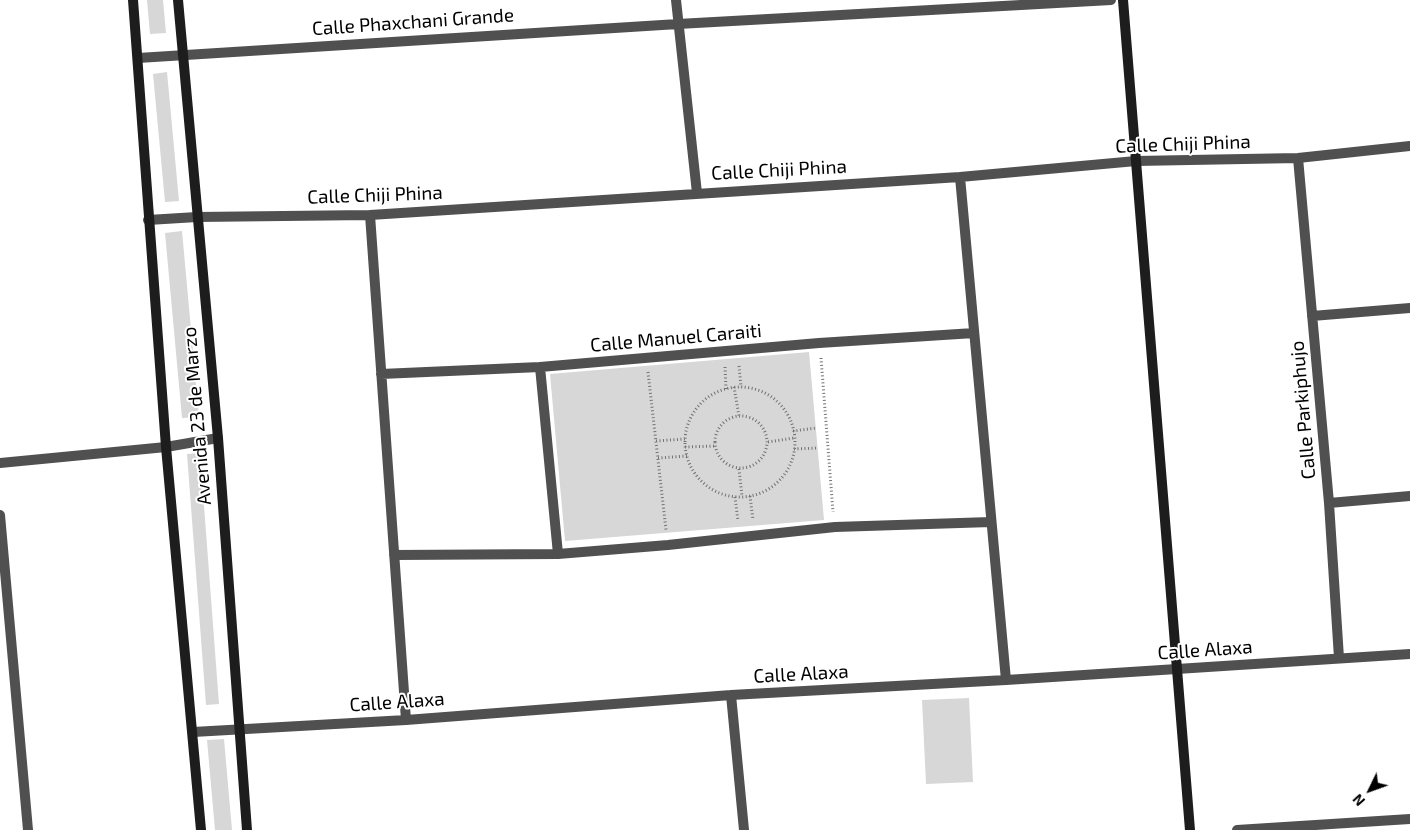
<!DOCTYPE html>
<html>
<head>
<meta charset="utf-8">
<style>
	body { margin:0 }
	#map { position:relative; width:1410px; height:830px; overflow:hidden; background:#fff; font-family:"Exo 2",sans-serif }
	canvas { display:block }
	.north { position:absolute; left:1345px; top:765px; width:50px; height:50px; -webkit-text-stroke:4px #fff; paint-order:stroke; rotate:228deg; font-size:14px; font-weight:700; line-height:20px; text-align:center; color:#000 }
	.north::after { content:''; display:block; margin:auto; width:18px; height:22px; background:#000; clip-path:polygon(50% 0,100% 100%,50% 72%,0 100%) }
</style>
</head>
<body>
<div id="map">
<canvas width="1410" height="830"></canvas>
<div class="north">N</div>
</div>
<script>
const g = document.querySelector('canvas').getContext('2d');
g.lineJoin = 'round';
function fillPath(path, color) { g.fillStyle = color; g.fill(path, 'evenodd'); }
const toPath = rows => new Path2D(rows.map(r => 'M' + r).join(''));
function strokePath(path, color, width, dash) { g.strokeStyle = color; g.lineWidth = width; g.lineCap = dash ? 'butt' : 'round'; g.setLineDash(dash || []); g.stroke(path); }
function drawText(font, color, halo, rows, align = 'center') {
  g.font = font + ' "Exo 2",sans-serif'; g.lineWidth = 4; g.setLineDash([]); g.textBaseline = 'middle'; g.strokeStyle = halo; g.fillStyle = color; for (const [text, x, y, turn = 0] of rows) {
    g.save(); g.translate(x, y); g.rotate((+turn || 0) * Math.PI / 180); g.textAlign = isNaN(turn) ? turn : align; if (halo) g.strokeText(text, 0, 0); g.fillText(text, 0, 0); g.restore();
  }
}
fillPath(toPath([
	[147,0,163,0,166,33,150,34],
	[167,72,179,201,165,202,153,74],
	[182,231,199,417,182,418,165,233],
	[809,352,824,520,565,541,550,374],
	[200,453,219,704,206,705,187,454],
	[969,698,973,782,926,784,922,700],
	[224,739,232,830,215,830,207,740]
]), '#d7d7d7');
strokePath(toPath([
	[821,358,833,512],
	[739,366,741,387],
	[725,367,726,389],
	[648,372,666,530],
	[734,387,739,416],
	'685 442a55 55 0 1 1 110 0a55 55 0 1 1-110 0Z',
	'715 442a26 26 0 1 1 52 0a26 26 0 1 1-52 0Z',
	[793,431,816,428],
	[656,441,685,439],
	[768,442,794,438],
	[685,447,715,446],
	[794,449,818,448],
	[658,458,687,456],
	[739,469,742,496],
	[750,496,753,520],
	[735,497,738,521]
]), '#727272', 3, [1, 2.5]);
strokePath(toPath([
	[676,0,697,193],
	[138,58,678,24,1111,0],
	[1298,158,1329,503,1339,658],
	[960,177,1006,680],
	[370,215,406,720],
	[148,220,197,217,370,215,960,177,1136,161,1298,158,1410,146],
	[1312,316,1410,308],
	[540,367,558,554],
	[381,374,540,367,819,343,974,333],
	[0,463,166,447,218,438],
	[1329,503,1410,496],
	[0,515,28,830],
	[394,555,558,554,668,545,835,527,991,522],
	[731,695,744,830],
	[193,732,406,720,731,695,1006,680,1410,654],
	[1237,830,1410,819]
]), '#505050', 10);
strokePath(toPath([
	[133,0,166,447,201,830],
	[178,0,218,438,247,830],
	[1123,0,1190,830]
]), '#1d1d1d', 10);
drawText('19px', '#000', '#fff', [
	["Calle Phaxchani Grande",413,22,-4],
	["Calle Chiji Phina",1183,144,-2],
	["Calle Chiji Phina",779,170,-3],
	["Calle Chiji Phina",375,195,-2],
	["Calle Manuel Caraiti",676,338,-5],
	["Calle Parkiphujo",1303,410,-95],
	["Avenida 23 de Marzo",197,416,-95],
	["Calle Alaxa",1205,650,-4],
	["Calle Alaxa",801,674,-3],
	["Calle Alaxa",397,702,-4]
]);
</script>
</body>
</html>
